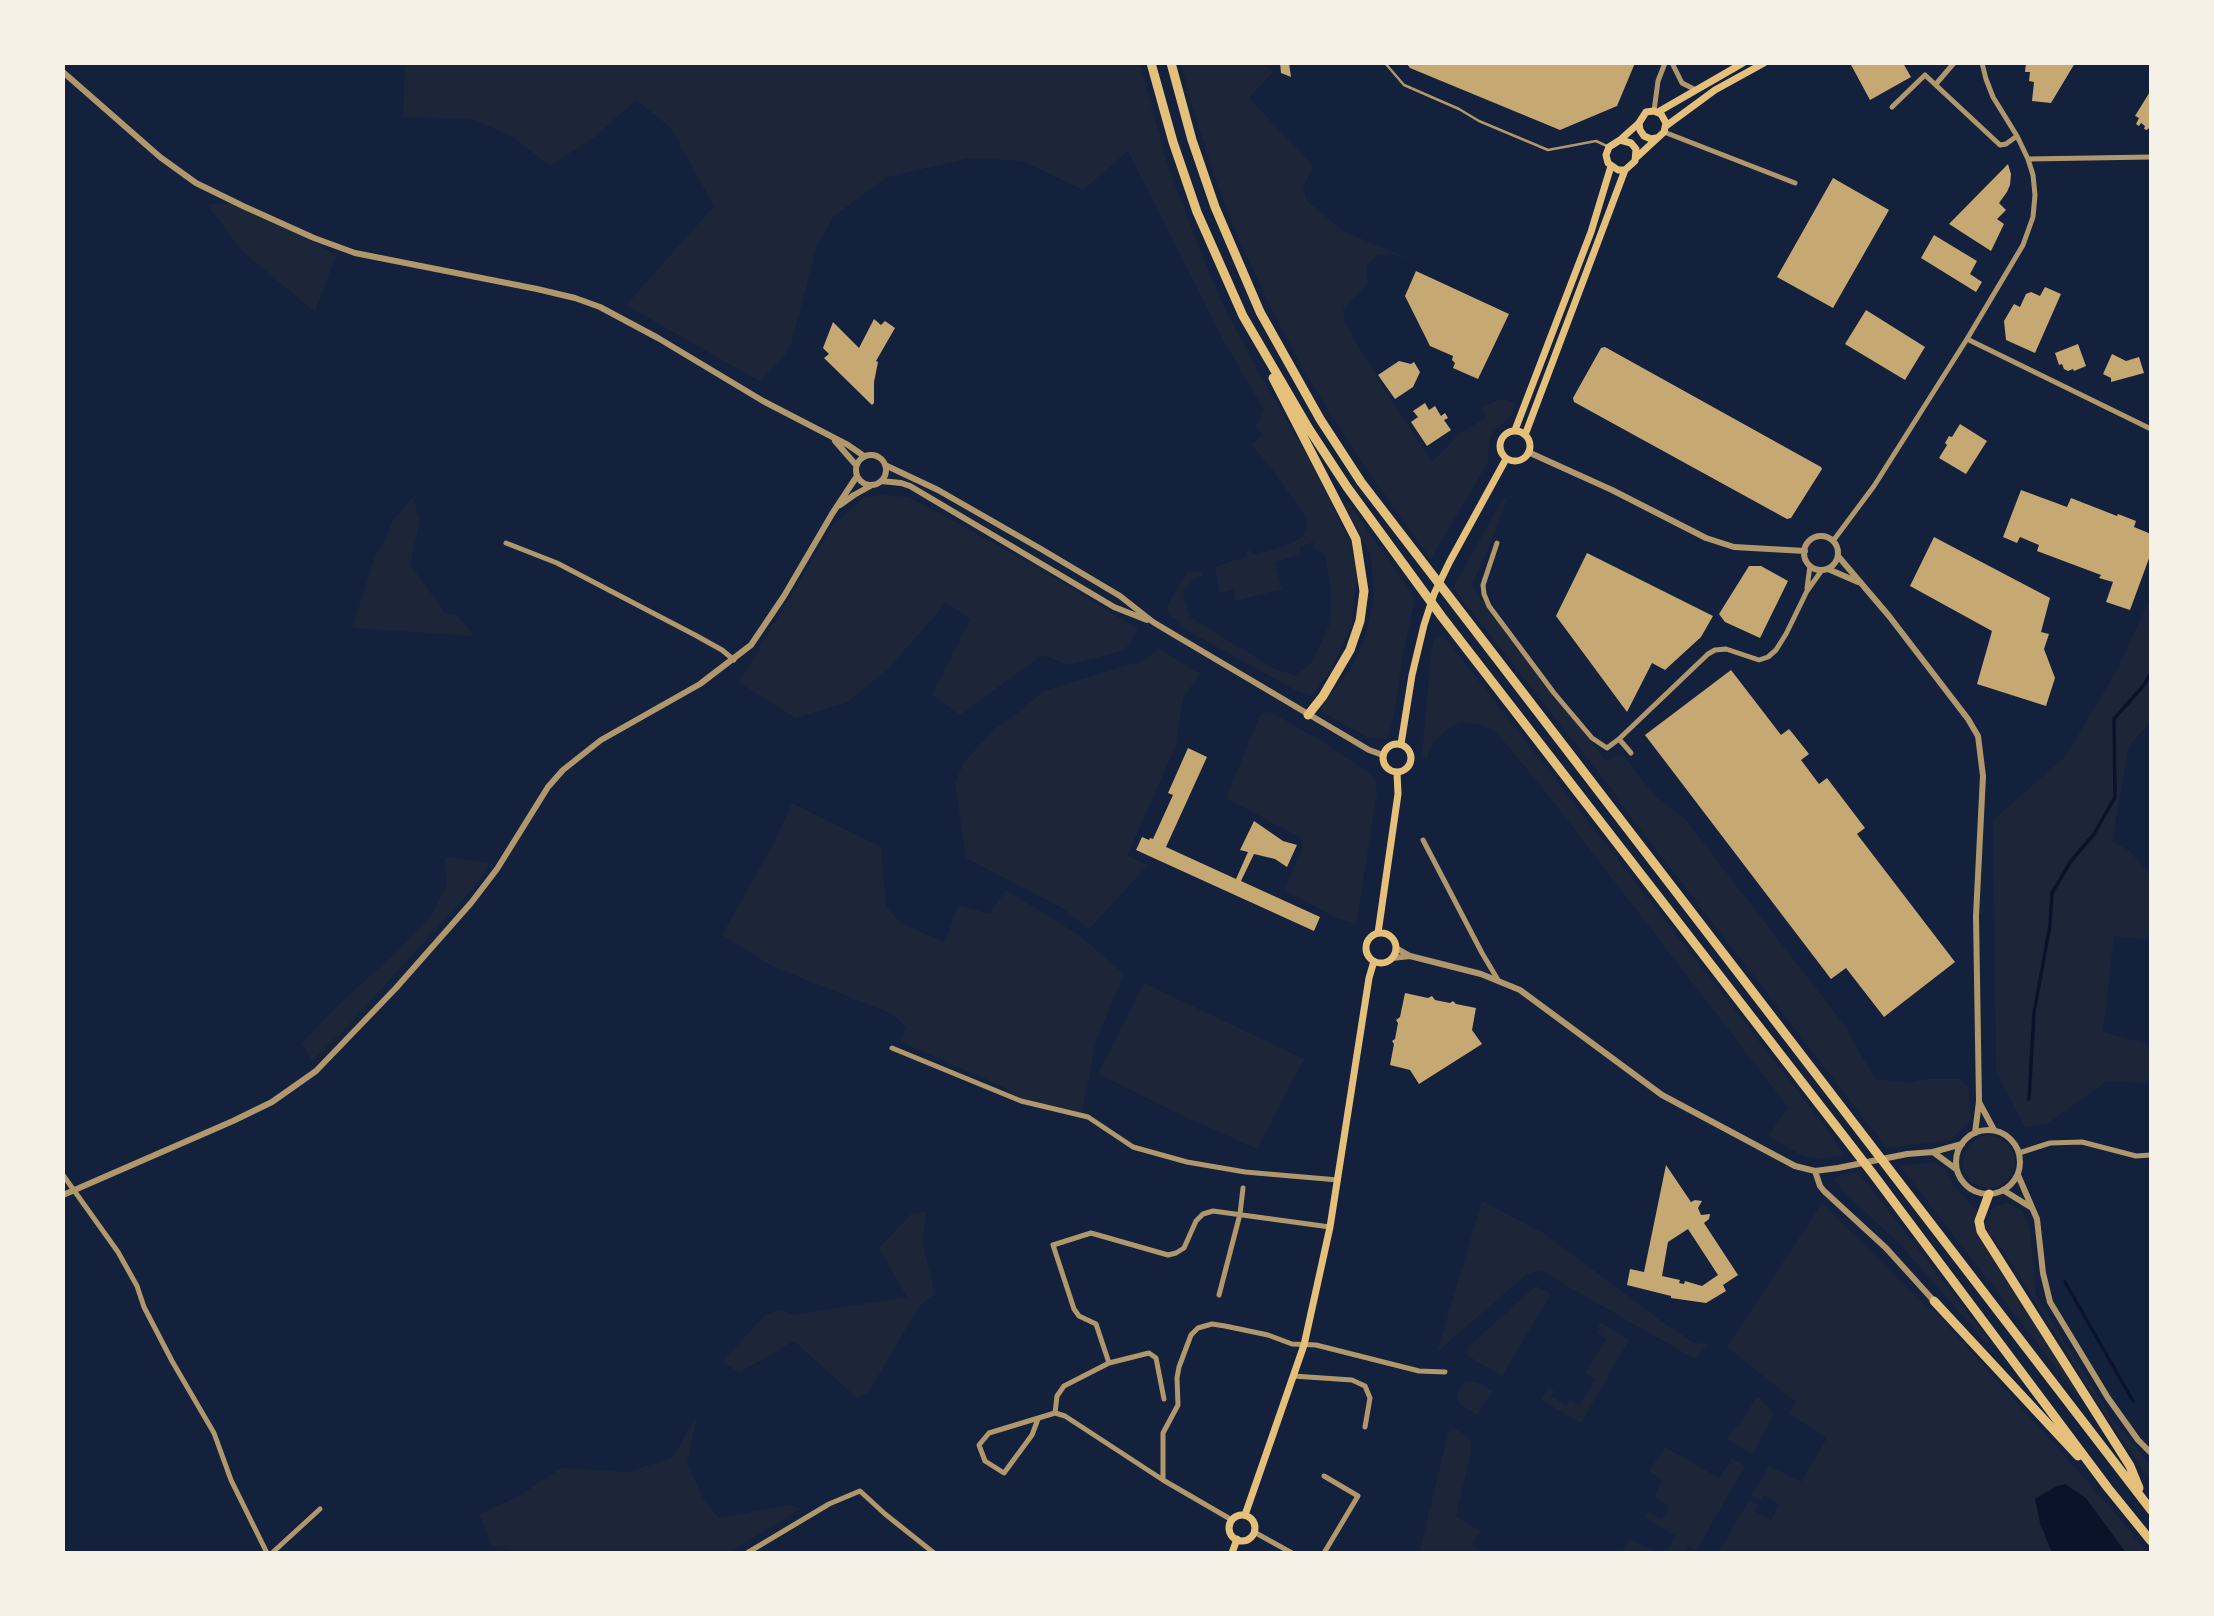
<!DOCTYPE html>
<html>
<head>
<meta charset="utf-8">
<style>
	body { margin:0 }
	#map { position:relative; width:2214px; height:1616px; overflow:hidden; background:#14213d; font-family:Roboto,sans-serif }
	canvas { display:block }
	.frame { position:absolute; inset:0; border:65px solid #f6f1e7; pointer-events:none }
</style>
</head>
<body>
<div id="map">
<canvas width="2214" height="1616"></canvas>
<div class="frame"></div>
</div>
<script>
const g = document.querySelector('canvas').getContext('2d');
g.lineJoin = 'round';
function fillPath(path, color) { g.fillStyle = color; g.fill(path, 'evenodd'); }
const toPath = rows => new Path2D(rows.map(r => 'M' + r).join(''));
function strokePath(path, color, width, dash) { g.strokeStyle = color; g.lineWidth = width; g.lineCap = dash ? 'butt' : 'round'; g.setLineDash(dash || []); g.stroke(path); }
fillPath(toPath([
	[405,63,1140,63,1166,161,1201,253,1224,307,1259,373,1310,460,1351,543,1357,581,1351,627,1332,668,1313,695,1297,691,1179,626,1180,621,1170,616,1167,606,1187,572,1201,571,1203,576,1193,579,1188,587,1182,589,1190,617,1273,668,1296,676,1312,662,1330,623,1331,591,1325,554,1314,549,1314,542,1300,547,1300,555,1275,562,1282,589,1236,601,1233,589,1220,593,1215,567,1247,556,1247,549,1256,555,1288,545,1304,536,1308,521,1273,470,1252,445,1262,435,1256,427,1264,410,1223,340,1128,151,1083,190,1023,161,970,158,887,177,834,216,817,245,791,344,783,358,759,381,626,305,714,206,671,128,636,100,592,139,550,166,513,137,472,119,403,117],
	[1181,63,1265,63,1273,72,1249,98,1313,166,1303,188,1307,201,1345,232,1415,261,1392,254,1376,256,1366,267,1368,283,1343,309,1345,324,1380,382,1432,462,1459,434,1486,418,1481,407,1502,399,1513,402,1513,414,1494,431,1489,440,1488,462,1431,559,1360,460,1304,371,1270,306,1235,230,1214,175,1192,105],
	[207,204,246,204,336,255,315,312,242,251],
	[883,495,909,497,1033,565,1138,629,1125,650,1069,665,1042,655,960,715,932,695,971,618,946,603,888,669,848,702,796,718,739,683,832,526,865,497],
	[413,497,420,522,410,564,445,613,457,615,474,636,352,628,376,554,383,544,393,520],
	[1503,498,1507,499,1486,554,1471,586,1606,761,1622,754,1655,796,1685,819,1848,1030,1854,1044,1876,1079,1911,1083,1927,1079,1959,1079,1969,1087,1971,1121,1949,1140,1887,1148,1624,808,1613,791,1453,588],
	[1348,502,1415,599,1403,653,1394,716,1387,739,1367,737,1321,711,1322,705,1350,670,1364,641,1374,599,1371,555,1344,505],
	[2151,597,2151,721,2129,746,2112,841,2130,851,2151,877,2151,940,2114,936,2103,1032,2151,1045,2151,1084,2107,1081,2047,1124,2025,1127,1996,1072,1993,820,2065,757,2116,672],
	[1443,635,1751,1031,1829,1132,1844,1155,1820,1159,1803,1156,1768,1136,1788,1107,1545,791,1496,732,1480,724,1460,722,1443,733,1432,744,1427,759,1422,757,1431,654,1435,638],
	[1158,648,1200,674,1183,698,1176,745,1127,856,1148,865,1089,929,1062,908,966,858,955,783,964,762,996,728,1021,711,1043,691,1145,660],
	[1271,712,1323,742,1370,774,1375,780,1377,793,1356,924,1337,918,1284,890,1302,851,1303,839,1226,798,1261,713],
	[792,803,881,847,886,906,900,923,945,942,958,905,990,914,1006,890,1079,935,1124,974,1096,1041,1081,1118,1017,1102,1006,1088,901,1042,906,1027,892,1014,774,967,722,935,774,843],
	[445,857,490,863,474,887,346,1028,312,1061,302,1043,338,1005,399,950,431,916,447,885],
	[1144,983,1304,1059,1257,1149,1177,1113,1098,1074],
	'1963 1162a26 26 0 1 1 52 0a26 26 0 1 1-52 0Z',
	[1934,1162,1946,1170,1952,1184,1977,1211,1974,1227,2081,1395,2081,1400,1900,1166],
	[1859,1173,1989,1340,1986,1343,1901,1245,1847,1195,1834,1180,1841,1174],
	[1482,1201,1543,1233,1660,1320,1694,1343,1708,1344,1695,1359,1572,1289,1548,1273,1539,1271,1527,1274,1437,1352],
	[1822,1203,1929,1310,1932,1308,2112,1509,2147,1553,1718,1553,1749,1500,1758,1505,1755,1511,1771,1520,1780,1505,1764,1495,1761,1500,1752,1495,1769,1466,1801,1482,1827,1438,1789,1414,1796,1402,1727,1347],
	[2007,1203,2022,1211,2030,1229,2036,1295,2109,1414,2151,1466,2151,1481,2105,1415,2005,1252,1988,1233,1985,1224,1993,1208],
	[927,1212,922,1242,935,1294,919,1306,869,1392,857,1398,794,1341,739,1373,723,1361,766,1314,782,1310,794,1315,907,1297,879,1248,911,1214],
	[1536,1286,1551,1294,1502,1376,1468,1356,1468,1347],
	[1602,1323,1629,1340,1581,1423,1541,1400,1549,1387,1554,1391,1551,1396,1566,1405,1570,1400,1579,1405,1595,1379,1585,1373,1606,1339,1598,1333,1601,1328,1597,1326],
	[1467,1381,1477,1382,1492,1391,1477,1415,1460,1404,1457,1397,1459,1388],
	[1759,1397,1774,1414,1753,1453,1750,1453,1727,1439,1736,1424,1739,1426,1755,1399],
	[697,1416,687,1462,704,1500,719,1518,790,1505,801,1509,728,1553,526,1553,490,1545,480,1514,519,1496,561,1468,627,1472,672,1458],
	[1450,1426,1467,1436,1471,1442,1472,1449,1456,1516,1480,1531,1472,1545,1484,1553,1419,1553],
	[1665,1447,1719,1478,1732,1458,1745,1466,1696,1551,1688,1547,1685,1553,1666,1553,1676,1536,1645,1518,1648,1512,1662,1520,1669,1506,1654,1497,1662,1480,1649,1471],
	[1630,1538,1656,1553,1621,1553]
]), '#1d2539');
fillPath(toPath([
	[2065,1484,2086,1498,2126,1553,2052,1553,2040,1523,2035,1499,2055,1487]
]), '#0b132b');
strokePath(toPath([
	[685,63,713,63],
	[2029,1099,2034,1013,2050,925,2052,893,2071,861,2094,834,2115,797,2114,719,2144,685,2151,673],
	[2065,1282,2133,1401]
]), '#0b132b', 3.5);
fillPath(toPath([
	[1280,63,1289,63,1291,77,1281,73],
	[1406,63,1635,63,1617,106,1560,130,1410,68],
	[1850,63,1903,63,1911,77,1870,100],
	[2026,63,2075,63,2051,103,2032,101,2034,82,2029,81,2030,72,2025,72],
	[2151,90,2151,129,2149,128,2147,130,2144,129,2145,126,2141,123,2139,126,2136,124,2139,118,2135,116],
	[2008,164,2011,174,2010,185,2007,192,1999,203,2006,210,1997,219,2004,224,1991,251,1949,224],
	[1833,178,1889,210,1833,308,1777,277],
	[1934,235,1977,261,1970,274,1982,282,1976,292,1921,258],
	[1416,271,1509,314,1478,379,1453,368,1455,363,1452,360,1453,356,1430,346,1405,296],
	[2045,287,2061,294,2035,353,2006,340,2004,321,2014,304,2020,307,2026,294,2031,292,2040,296],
	[1866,310,1925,347,1905,380,1845,344],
	[874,319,881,325,885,321,895,328,876,361,878,362,874,382,874,403,872,405,824,358,829,354,823,348,833,322,859,348],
	[2078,344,2086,366,2074,371,2073,369,2068,371,2064,369,2062,364,2059,365,2055,353],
	[1605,347,1821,467,1822,469,1791,518,1787,519,1574,402,1573,398,1601,348],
	[2112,354,2126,361,2139,357,2144,373,2111,382,2111,378,2103,374],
	[1399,361,1411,364,1414,362,1420,372,1413,387,1395,399,1378,375],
	[1425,403,1429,410,1435,406,1441,416,1445,413,1448,418,1444,420,1451,430,1427,446,1411,422,1418,417,1413,411],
	[1960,424,1987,441,1966,474,1939,458,1947,445,1945,443,1949,436,1952,437],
	[2021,490,2067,507,2071,498,2117,516,2118,514,2136,521,2134,527,2151,534,2151,553,2130,610,2106,602,2113,582,2099,578,2101,575,2037,551,2039,545,2020,537,2017,543,2003,537],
	[1934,537,2050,598,2041,632,2049,634,2044,649,2055,678,2046,706,1977,684,1992,631,1910,586],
	[1587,553,1713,616,1701,637,1665,670,1652,663,1627,712,1556,616],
	[1749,566,1761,566,1788,581,1760,638,1725,622,1719,614],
	[1731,670,1781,735,1789,729,1794,735,1809,754,1801,760,1819,784,1827,778,1865,828,1857,834,1955,962,1884,1017,1846,968,1831,979,1645,735],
	[1188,748,1207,757,1166,847,1236,879,1248,852,1240,850,1254,821,1283,841,1297,845,1287,867,1275,859,1254,854,1241,881,1320,917,1314,931,1136,850,1142,837,1149,840,1150,838,1153,839,1173,795,1168,793],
	[1405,993,1428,998,1432,996,1435,1000,1450,1003,1453,1001,1456,1004,1476,1008,1472,1030,1482,1044,1419,1084,1410,1070,1390,1065,1394,1044,1392,1041,1395,1039,1398,1023,1396,1020,1400,1017],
	[1666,1165,1691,1202,1695,1200,1702,1201,1698,1208,1701,1215,1710,1214,1709,1219,1704,1223,1738,1275,1723,1285,1726,1291,1706,1303,1671,1298,1671,1296,1627,1285,1630,1269,1644,1272],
	[1688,1229,1718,1275,1702,1286,1685,1281,1684,1284,1679,1283,1680,1280,1662,1276,1668,1242]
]), '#c6a872');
strokePath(toPath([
	[1385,63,1404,85,1459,109,1479,121,1548,150,1596,141,1609,147]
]), '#b1986c', 2.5);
strokePath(toPath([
	[1672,63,1682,83,1696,90],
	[1936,84,1954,63],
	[1892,107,1925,75,2000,145,2006,144,2017,136],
	[1654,111,1658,81,1665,63],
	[1664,132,1795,183],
	[2028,159,2151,157],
	[1967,339,2151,429],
	[1833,541,1874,486,1967,339,2023,245,2033,217,2035,195,2033,175,2028,159,2017,136,1993,97,1986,79,1982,63],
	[506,543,557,563,695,635,722,650,734,660],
	[1497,543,1483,585,1484,594,1489,606,1554,693,1592,738,1607,748,1619,739],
	[1807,588,1810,566],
	[1631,753,1619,739,1708,654,1715,650,1726,649,1759,660,1768,657,1776,650,1786,634,1807,591,1822,570],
	[1423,840,1482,953,1498,980],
	[892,1048,1021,1101,1088,1117,1133,1147,1187,1162,1245,1172,1338,1180],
	[2019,1153,2050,1143,2082,1142,2136,1156,2151,1155],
	[63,1175,118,1252,137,1286,144,1307,172,1361,214,1433,231,1480,267,1553],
	[1219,1295,1240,1214,1243,1188],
	[1109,1363,1096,1324,1079,1316,1074,1309,1053,1245,1091,1233,1168,1255,1176,1253,1184,1248,1196,1221,1203,1214,1213,1211,1330,1227],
	[1293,1376,1352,1380,1365,1386,1370,1398,1365,1427],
	[1055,1413,1057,1396,1064,1386,1109,1363,1149,1353,1156,1358,1164,1399],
	[1038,1419,1032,1435,1004,1473,985,1461,979,1445,989,1433,1055,1413,1065,1416,1163,1480,1232,1520],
	[1324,1476,1358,1496,1324,1553],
	[1163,1480,1163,1433,1178,1405,1177,1378,1179,1367,1191,1335,1198,1328,1212,1324,1225,1326,1268,1335,1292,1344,1316,1345,1419,1371,1445,1372],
	[1254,1532,1292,1553],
	[272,1553,320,1509],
	[747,1553,829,1504,860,1491,885,1514,934,1553]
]), '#b1986c', 5);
strokePath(toPath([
	[63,72,160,157,196,183,243,206,314,238,355,253,537,289,575,298,600,307,658,338,763,401,848,445,864,456],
	[835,441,856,465],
	[1528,452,1612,490,1706,538,1734,547,1805,551],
	'856 470a15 15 0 1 1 30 0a15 15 0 1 1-30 0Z',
	[885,465,938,490,1041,549,1120,596,1153,622,1173,634,1369,750,1383,755],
	[881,481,901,483,910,486,1114,607,1147,620],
	[840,505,854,495,872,485],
	'1804 553a17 17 0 1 1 34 0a17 17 0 1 1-34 0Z',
	[1838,556,1889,616,1968,719,1978,736,1983,776,1976,916,1979,1102,1975,1133],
	[1828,569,1858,582],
	[1396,948,1410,956,1481,974,1520,990,1662,1095,1795,1166,1815,1171,1838,1168,1907,1154,1933,1152,1962,1144],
	[1392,958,1410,956],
	[1979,1102,1994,1130],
	'1956 1162a32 32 0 1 1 64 0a32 32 0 1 1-64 0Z',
	[1933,1152,1956,1169],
	[1815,1171,1820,1186,1824,1191,1886,1248,1934,1301],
	[2018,1175,2037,1219,2043,1273,2050,1302,2108,1398,2138,1440,2151,1453],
	[2003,1190,2032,1208],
	[63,1195,233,1121,272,1102,316,1071,396,988,471,903,497,869,548,787,563,770,601,740,700,684,751,645,784,596,832,514,857,476]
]), '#b1986c', 6);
strokePath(toPath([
	[1658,112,1743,63],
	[1639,123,1640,130,1644,136,1651,139,1656,138],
	[1666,126,1715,90,1764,63],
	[1620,140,1631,143,1636,149,1635,161,1625,170,1618,170,1608,163,1606,155,1609,147,1620,140,1639,123,1646,112,1654,111,1661,114,1666,123,1664,132,1637,157],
	[1515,430,1591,232,1611,166],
	'1500 446a15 15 0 1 1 30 0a15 15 0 1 1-30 0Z',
	[1525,435,1625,170],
	'1383 758a14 14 0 1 1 28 0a14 14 0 1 1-28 0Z',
	[1401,744,1412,675,1424,625,1434,594,1450,561,1506,459],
	[1378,933,1398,794,1397,773],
	'1366 948a15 15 0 1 1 30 0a15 15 0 1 1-30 0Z',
	[1245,1515,1304,1345,1330,1227,1369,978,1374,961],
	'1229 1528a13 13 0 1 1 26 0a13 13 0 1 1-26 0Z',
	[1232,1553,1237,1539]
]), '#e5c07b', 7);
strokePath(toPath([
	[1151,63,1173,142,1197,212,1243,316,1309,429,1347,487,1442,617,1873,1174,2108,1488,2151,1541],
	[1171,63,1192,140,1215,207,1260,312,1320,419,1361,482,2151,1510],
	[1273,378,1356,539,1364,591,1360,621,1350,650,1323,696,1308,715],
	[1989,1194,1979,1221,1981,1231,2130,1466,2139,1488],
	[1934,1301,2078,1456]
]), '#e5c07b', 9);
</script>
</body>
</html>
